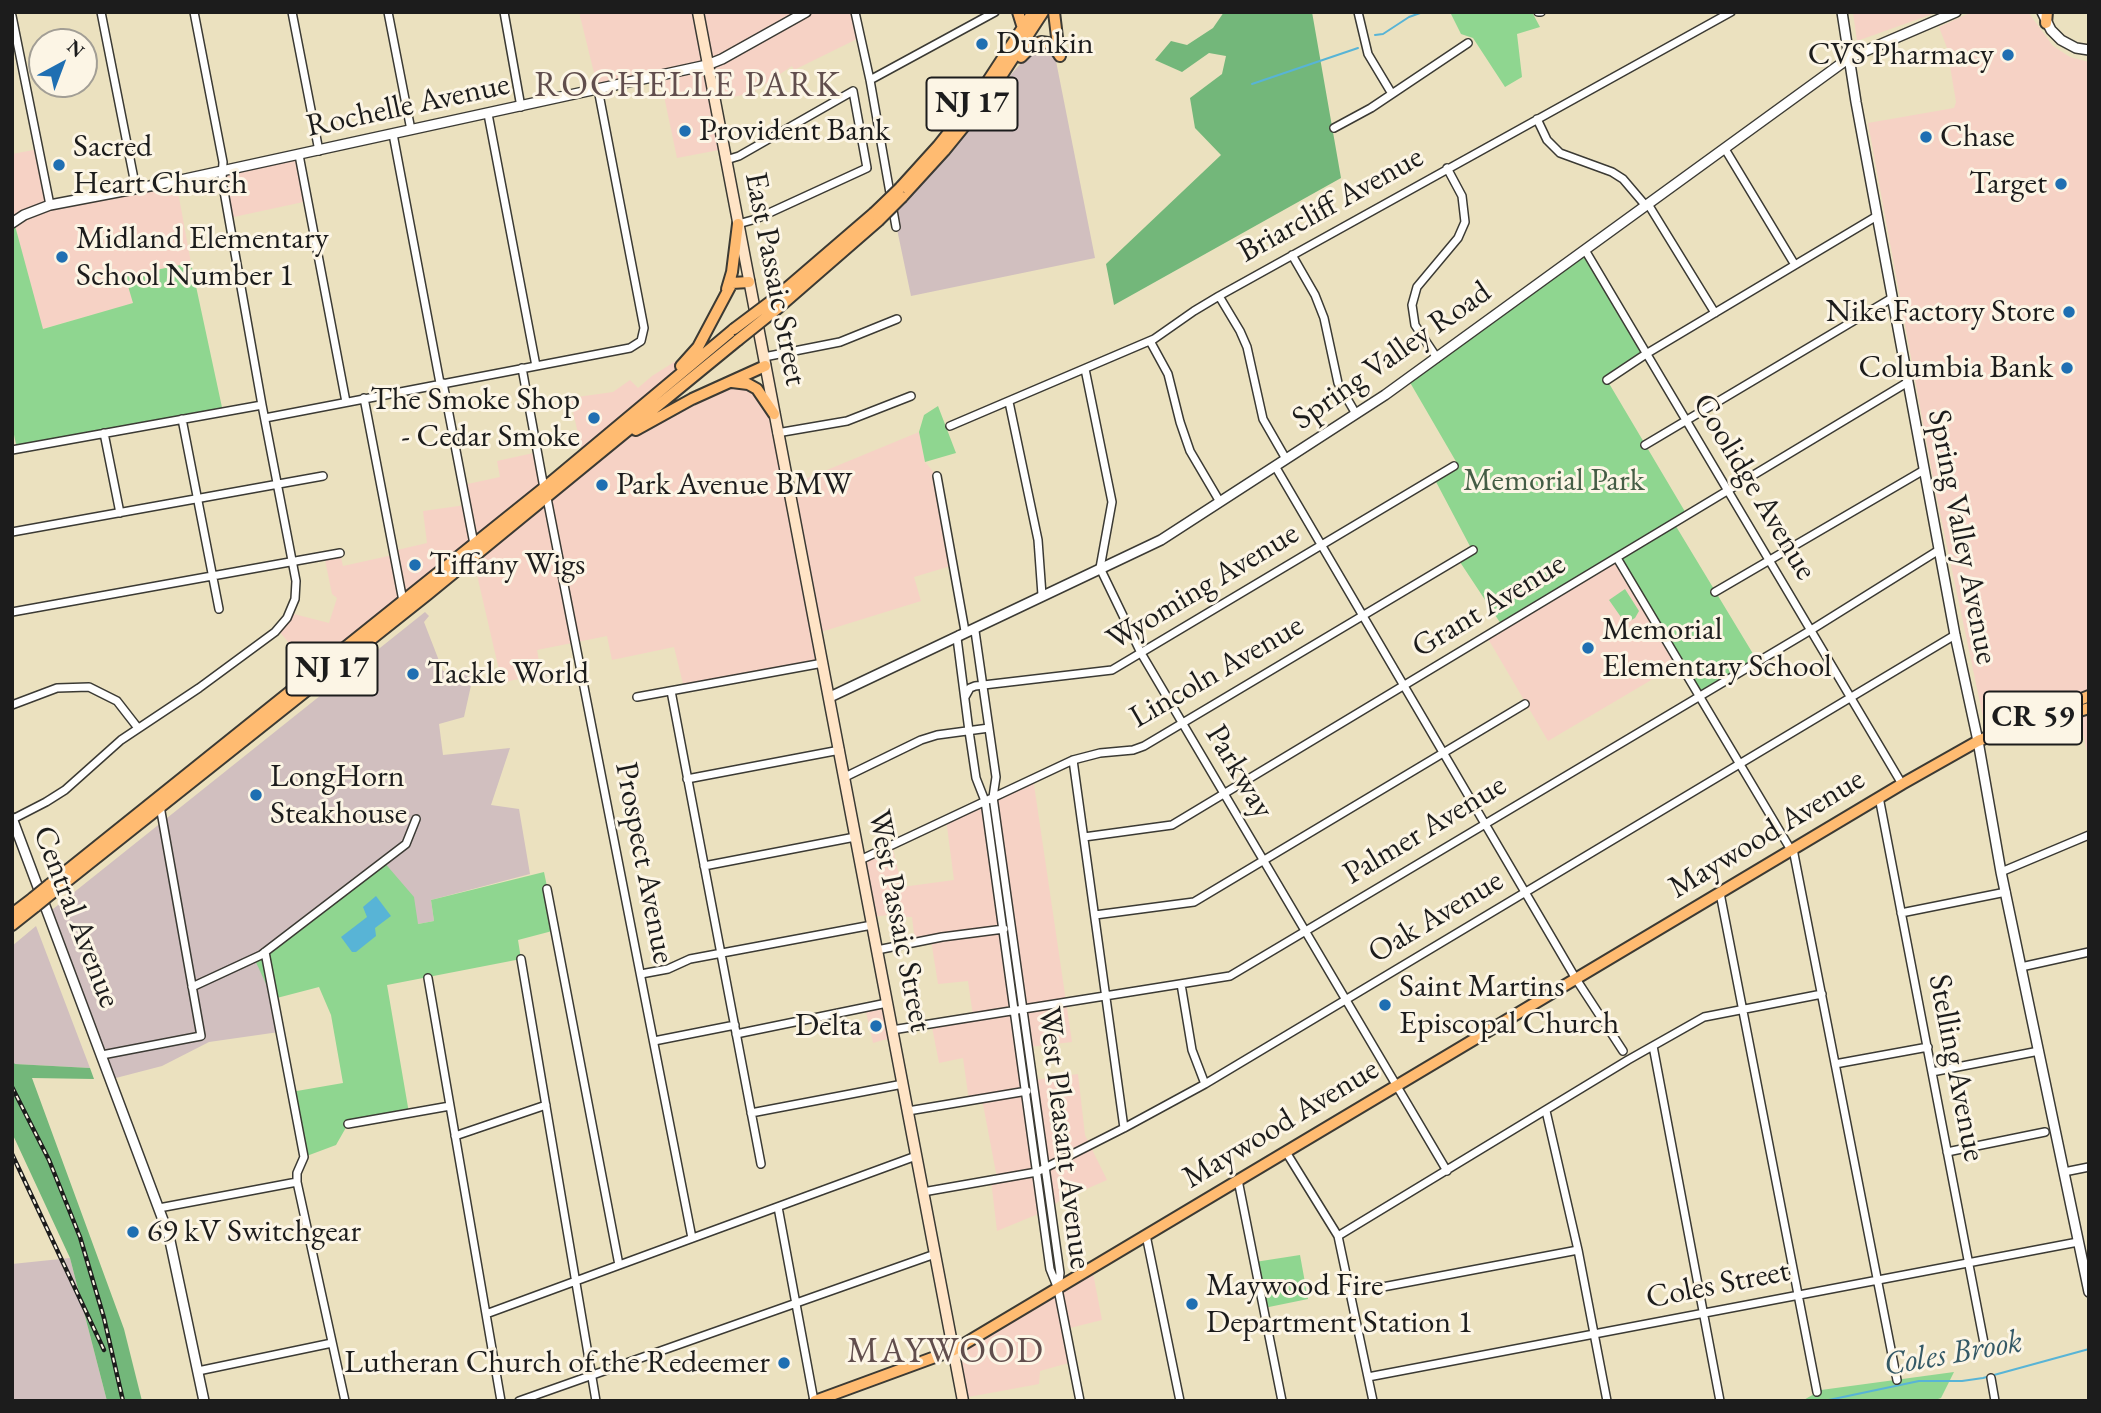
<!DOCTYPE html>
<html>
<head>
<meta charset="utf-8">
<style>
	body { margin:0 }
	#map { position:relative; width:2101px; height:1413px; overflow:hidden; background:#ebe1bf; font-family:"EB Garamond",serif }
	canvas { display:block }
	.frame { position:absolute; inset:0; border:14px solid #1c1c1c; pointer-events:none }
	.north { position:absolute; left:28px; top:28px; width:70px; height:70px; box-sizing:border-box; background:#fcf5e5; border:2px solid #a29e95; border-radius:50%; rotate:41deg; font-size:19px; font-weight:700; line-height:28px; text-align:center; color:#1c1c1c }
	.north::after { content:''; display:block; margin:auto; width:24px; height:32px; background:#1f6fb2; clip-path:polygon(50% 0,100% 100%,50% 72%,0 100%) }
</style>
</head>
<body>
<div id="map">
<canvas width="2101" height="1413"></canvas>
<div class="frame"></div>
<div class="north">N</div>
</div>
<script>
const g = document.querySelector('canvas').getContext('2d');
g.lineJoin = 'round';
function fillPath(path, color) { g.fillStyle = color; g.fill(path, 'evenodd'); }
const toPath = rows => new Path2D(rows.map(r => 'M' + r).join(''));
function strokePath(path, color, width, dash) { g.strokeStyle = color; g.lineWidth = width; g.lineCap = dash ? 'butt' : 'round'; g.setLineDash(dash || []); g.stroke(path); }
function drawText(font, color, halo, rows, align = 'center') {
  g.font = font + ' "EB Garamond",serif'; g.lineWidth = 6; g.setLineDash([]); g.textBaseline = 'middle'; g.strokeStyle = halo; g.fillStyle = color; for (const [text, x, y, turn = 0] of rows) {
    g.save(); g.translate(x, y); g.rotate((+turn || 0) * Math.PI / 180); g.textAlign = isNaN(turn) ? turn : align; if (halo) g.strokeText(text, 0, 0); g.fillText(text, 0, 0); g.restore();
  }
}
fillPath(toPath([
	[579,12,855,12,861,37,794,70,792,66,752,93,714,101,724,149,677,158,660,77,598,89],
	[1853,12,1938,12,1857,41],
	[1972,12,2028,12,2053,46,2070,57,2089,62,2089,762,2076,698,1998,723,1987,722,1983,717,1936,494,1868,123,1954,108,1956,102,1947,48,1939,27],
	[39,149,50,205,176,181,191,263,125,276,134,303,42,329,14,222,12,223,12,154],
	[299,155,308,201,229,218,222,171],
	[698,347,628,419,583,456,570,398,613,392,630,380,638,388,652,376],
	[726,382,748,384,774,414,788,486,919,432,925,462,937,476,954,565,914,577,921,601,821,632,823,663,684,688,674,647,612,660,607,636,537,650,541,673,502,683,474,562,619,442],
	[538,452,544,488,314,672,278,630,290,613,329,623,337,598,332,594,324,555,340,553,343,566,393,555,393,551,427,543,423,511,466,505,463,485,500,477,497,461],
	[1617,558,1680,663,1548,741,1487,637],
	[1033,778,1072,1042,1029,1047,1034,1080,1078,1074,1085,1135,1107,1180,1061,1200,1043,1212,997,1231,991,1180,997,1178,982,1099,969,1101,963,1058,939,1063,931,1022,973,1016,968,981,938,984,931,940,915,942,912,917,899,917,898,914,871,917,860,860,892,845,902,887,954,880,946,819],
	[887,1003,894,1037,873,1043,865,1007],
	[1092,1268,1102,1320,1066,1329,1072,1362,1040,1371,1039,1384,963,1398,954,1350]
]), '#f6d2c5');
fillPath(toPath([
	[1043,47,1050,50,1056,61,1095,258,911,296,893,210,1028,55],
	[425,612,429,616,424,622,443,671,474,672,464,717,439,724,443,755,510,748,491,805,519,809,530,874,431,900,434,921,418,924,273,999,279,1032,209,1042,162,1066,112,1079,48,913],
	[36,926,90,1068,14,1064,12,1061,12,946],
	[70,1258,107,1401,12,1401,12,1264]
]), '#d1bfbf');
fillPath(toPath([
	[1450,12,1532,12,1540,27,1517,34,1522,77,1505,87,1473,38,1461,34],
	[14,222,43,329,133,303,125,276,191,263,223,412,17,449,12,425],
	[1585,250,1646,354,1607,380,1687,515,1674,523,1758,662,1700,696,1617,558,1503,627,1458,559,1472,550,1434,478,1458,465,1408,379],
	[938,406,956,453,925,462,919,432,924,415],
	[1625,589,1639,611,1635,618,1628,622,1623,620,1609,600],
	[383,861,414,897,418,924,434,921,431,900,544,872,556,930,518,940,521,959,387,985,409,1113,348,1124,336,1145,304,1157,291,1092,343,1083,331,1015,319,987,273,999,254,958],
	[1300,1255,1308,1299,1264,1308,1255,1262],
	[1954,1372,1941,1398,1932,1401,1802,1401,1821,1390]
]), '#8fd690');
fillPath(toPath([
	[1224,12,1312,12,1341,178,1114,305,1106,264,1221,155,1195,128,1190,98,1222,74,1226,56,1209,53,1182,72,1155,60,1171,41,1187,45,1213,28],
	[12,1061,15,1064,90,1068,94,1079,32,1078,124,1329,142,1401,107,1401,70,1258,12,1133]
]), '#73b77a');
fillPath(toPath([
	[376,896,391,916,375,928,376,936,356,952,352,952,341,937,367,917,363,907]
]), '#58b4d6');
strokePath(toPath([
	[1375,35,1383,34,1409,17,1423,12],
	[1252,84,1358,48],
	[1824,1401,1919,1381,1962,1381,1983,1378,2089,1349]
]), '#58b4d6', 2);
const minor = toPath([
	[101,12,136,189],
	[292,12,319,151],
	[388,12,411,130],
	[504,12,521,107],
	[855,12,870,80,896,227],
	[1358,12,1368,54,1392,94],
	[1538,12,1541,12],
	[12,16,50,205],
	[870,80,995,12],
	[488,114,536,366],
	[1537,119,1547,140,1560,153,1612,172,1623,179,1646,206],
	[1334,128,1371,108,1468,43],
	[393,134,440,383],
	[1725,149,1795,265],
	[299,155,346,402],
	[726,160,739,156,853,91,867,168,756,219,738,224],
	[1648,204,1715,313],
	[1585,250,1902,784],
	[1292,255,1315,295,1324,318,1338,383,1356,414],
	[1219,296,1240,331,1247,347,1263,419,1286,459],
	[1150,341,1168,374,1180,422,1190,451,1220,502],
	[764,357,840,342,897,319],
	[1437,358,1415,325,1412,305,1417,287,1458,238,1465,222,1462,196,1447,168],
	[522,368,544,488],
	[1085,369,1112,502,1100,568,1141,653,1447,1171],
	[1607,380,1646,354,1877,216],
	[443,383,474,544],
	[364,398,403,601],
	[1009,402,1038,540,1042,595],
	[265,418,630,348,641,341,644,328,598,89],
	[182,419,219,609],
	[950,426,1154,339,1194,311,1219,296,1731,12],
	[104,433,120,513],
	[777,433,847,421,911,396],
	[1645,445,1892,298],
	[12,450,262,405],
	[1275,466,1576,979,1623,1051],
	[937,476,965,631],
	[547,498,692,1238],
	[12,532,323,476],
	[1617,558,1791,850],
	[1715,592,1924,470],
	[12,612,340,553],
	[970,631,975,631,996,777,993,797,1060,1273,1058,1289,1080,1401],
	[959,635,957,638,969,731,976,778,985,801,1050,1269,1058,1289],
	[671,691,761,1164],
	[637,697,823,663],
	[965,697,970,688,975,686,1112,670,1454,466],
	[12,705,57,688,89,687,117,701,138,728],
	[1073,760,1124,1128],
	[845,777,921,740,937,735,989,728],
	[687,779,840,750],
	[1879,797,1985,1348],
	[13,819,46,802,65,790,121,740,199,688,275,632,287,618,295,599,296,581,262,405,222,180,223,162,194,12],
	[1084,837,1172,825,1908,382],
	[1793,849,1897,1380],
	[860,860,1073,760,1100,753,1133,750,1144,746,1473,550],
	[704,866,855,837],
	[2001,872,2089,835],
	[547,889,619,1265],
	[1720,893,1817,1392],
	[1901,913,2006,892],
	[1095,915,1194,902,1525,704],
	[877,950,942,937,1004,929],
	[265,952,304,1157,297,1173,297,1182,345,1401],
	[521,959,596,1401],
	[2021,967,2089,952],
	[641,974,668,969,690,959,872,925],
	[428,978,501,1401],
	[1181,984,1192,1050,1205,1084],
	[192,987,261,955,406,844,416,819],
	[892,1030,1230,976,1811,630,1939,550],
	[736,1034,887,1003],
	[654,1041,735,1025],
	[1653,1046,1720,1401],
	[102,1055,201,1036,160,806],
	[1835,1064,1928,1047],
	[1932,1072,2039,1051],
	[908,1111,1027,1091],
	[1546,1111,1578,1250,1607,1401],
	[751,1113,903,1084],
	[348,1124,450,1106],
	[455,1136,546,1105],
	[1286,1152,1338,1236,1373,1401],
	[1947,1152,2045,1132],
	[2064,1172,2089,1167],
	[1238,1180,1282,1401],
	[923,1192,1037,1172,1124,1128,1205,1084,1955,635],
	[778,1207,814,1401],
	[159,1208,297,1182],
	[1146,1235,1180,1401],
	[1338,1236,1628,1060,1704,1017,1822,994],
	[1351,1293,1578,1250],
	[486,1314,916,1156],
	[198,1371,332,1343],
	[1368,1377,2078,1242],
	[1991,1378,1995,1401],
	[519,1401,935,1254]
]);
const tertiary = toPath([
	[1842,12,1856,102,1955,635,1978,741,2001,872,2089,1292],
	[2042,12,2051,30,2061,40,2076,48,2089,50],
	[12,223,24,215,50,205,176,181,707,65,722,59,806,12],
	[830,697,1161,540,1385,395,1849,58,1956,12],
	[12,818,169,1236,204,1401]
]);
const secondary = toPath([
	[698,12,963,1401]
]);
const primary = toPath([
	[2028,727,2089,708],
	[815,1401,954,1350,1902,784,1978,741,2089,696]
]);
const trunk = toPath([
	[1018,12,1022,25],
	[1054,12,1059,54],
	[2046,23,2047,12],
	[1021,57,1033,45,1041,42,1048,43,1054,47,1060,56],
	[900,188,938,146,980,93,1033,12],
	[902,197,944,151,987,98,1043,12],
	[727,289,732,272,738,224],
	[774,299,874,213],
	[778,308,878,221],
	[681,366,698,347,732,283,749,282],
	[732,382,748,384,757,389,774,414],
	[636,430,692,399,765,366],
	[49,885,544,488,734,329],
	[52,893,428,594,738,340],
	[12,914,33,898],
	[12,925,36,906]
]);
strokePath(minor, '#3b3a34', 10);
strokePath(tertiary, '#3b3a34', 12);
strokePath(secondary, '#3b3a34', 13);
strokePath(primary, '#3b3a34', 14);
strokePath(trunk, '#3b3a34', 14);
strokePath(minor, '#fff', 7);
strokePath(tertiary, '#fff', 9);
strokePath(secondary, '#ffe4c6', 10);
strokePath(primary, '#ffbb71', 10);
strokePath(trunk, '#ffbb71', 10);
const rail = toPath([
	[12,1087,49,1160,80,1237,104,1318,123,1401],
	[12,1154,104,1350]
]);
strokePath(rail, '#1c1c1c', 4.5);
strokePath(rail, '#fcf5e5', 2, [5]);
const trunkBridge = toPath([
	[874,213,900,188],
	[878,221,902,197],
	[734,329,774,299],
	[738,340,778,308],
	[33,898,49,885],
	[36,906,52,893]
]);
strokePath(trunkBridge, '#3b3a34', 14, []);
strokePath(trunkBridge, '#ffbb71', 10);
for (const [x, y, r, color] of [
	[982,44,7,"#1f6fb2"],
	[2008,55,7,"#1f6fb2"],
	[685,131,7,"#1f6fb2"],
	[1926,137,7,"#1f6fb2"],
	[59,165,7,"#1f6fb2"],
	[2061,184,7,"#1f6fb2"],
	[62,257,7,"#1f6fb2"],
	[2069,312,7,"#1f6fb2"],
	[2067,368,7,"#1f6fb2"],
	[594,418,7,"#1f6fb2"],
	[602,485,7,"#1f6fb2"],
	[415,565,7,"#1f6fb2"],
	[1588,648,7,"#1f6fb2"],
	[413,674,7,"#1f6fb2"],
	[256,795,7,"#1f6fb2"],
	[1385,1005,7,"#1f6fb2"],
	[876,1026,7,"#1f6fb2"],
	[133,1232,7,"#1f6fb2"],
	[1192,1304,7,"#1f6fb2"],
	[784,1363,7,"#1f6fb2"]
]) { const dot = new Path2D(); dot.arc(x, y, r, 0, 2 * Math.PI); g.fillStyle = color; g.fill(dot); strokePath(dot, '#fcf5e5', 2.5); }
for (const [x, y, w] of [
	[972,104,91],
	[332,669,91],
	[2033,718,98]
]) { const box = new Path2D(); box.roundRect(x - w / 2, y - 26.5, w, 53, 5); g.fillStyle = '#fcf5e5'; g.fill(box); strokePath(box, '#1c1c1c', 2); }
drawText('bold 30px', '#1c1c1c', null, [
	["NJ 17",972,104],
	["NJ 17",332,669],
	["CR 59",2033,718]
]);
drawText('32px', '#1c1c1c', '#fcf5e5', [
	["Dunkin",996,44],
	["CVS Pharmacy",1994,55,"right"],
	["Provident Bank",699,131],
	["Chase",1940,137],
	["Sacred",73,147],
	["Heart Church",73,184],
	["Target",2047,184,"right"],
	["Midland Elementary",76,239],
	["School Number 1",76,276],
	["Nike Factory Store",2055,312,"right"],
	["Columbia Bank",2053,368,"right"],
	["The Smoke Shop",580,400,"right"],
	["- Cedar Smoke",580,437,"right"],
	["Park Avenue BMW",616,485],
	["Tiffany Wigs",429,565],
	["Memorial",1602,630],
	["Elementary School",1602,667],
	["Tackle World",427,674],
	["LongHorn",270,777],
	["Steakhouse",270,814],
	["Saint Martins",1399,987],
	["Episcopal Church",1399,1024],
	["Delta",862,1026,"right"],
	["69 kV Switchgear",147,1232],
	["Maywood Fire",1206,1286],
	["Department Station 1",1206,1323],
	["Lutheran Church of the Redeemer",770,1363,"right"]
], 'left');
drawText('32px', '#1c1c1c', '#fcf5e5', [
	["Rochelle Avenue",408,106,-12],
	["Briarcliff Avenue",1331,205,-29],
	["East Passaic Street",775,279,79],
	["Spring Valley Road",1392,356,-35],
	["Coolidge Avenue",1754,487,59],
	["Spring Valley Avenue",1962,537,79],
	["Wyoming Avenue",1203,587,-31],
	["Grant Avenue",1489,606,-31],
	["Lincoln Avenue",1217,672,-30],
	["Parkway",1239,772,59],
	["Palmer Avenue",1425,830,-31],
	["Maywood Avenue",1767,834,-31],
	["Prospect Avenue",644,863,79],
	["Central Avenue",76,917,69],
	["Oak Avenue",1436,917,-31],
	["West Passaic Street",899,921,79],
	["Stelling Avenue",1956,1068,79],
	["Maywood Avenue",1281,1124,-31],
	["West Pleasant Avenue",1064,1138,83],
	["Coles Street",1718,1285,-11]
]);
drawText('32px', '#445d45', '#fcf5e5', [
	["Memorial Park",1554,481]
]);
drawText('italic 33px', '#345966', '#fcf5e5', [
	["Coles Brook",1953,1354,-10]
]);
g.letterSpacing = '2px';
drawText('35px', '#614e4d', '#fcf5e5', [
	["ROCHELLE PARK",688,86],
	["MAYWOOD",946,1352]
]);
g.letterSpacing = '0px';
</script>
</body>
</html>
